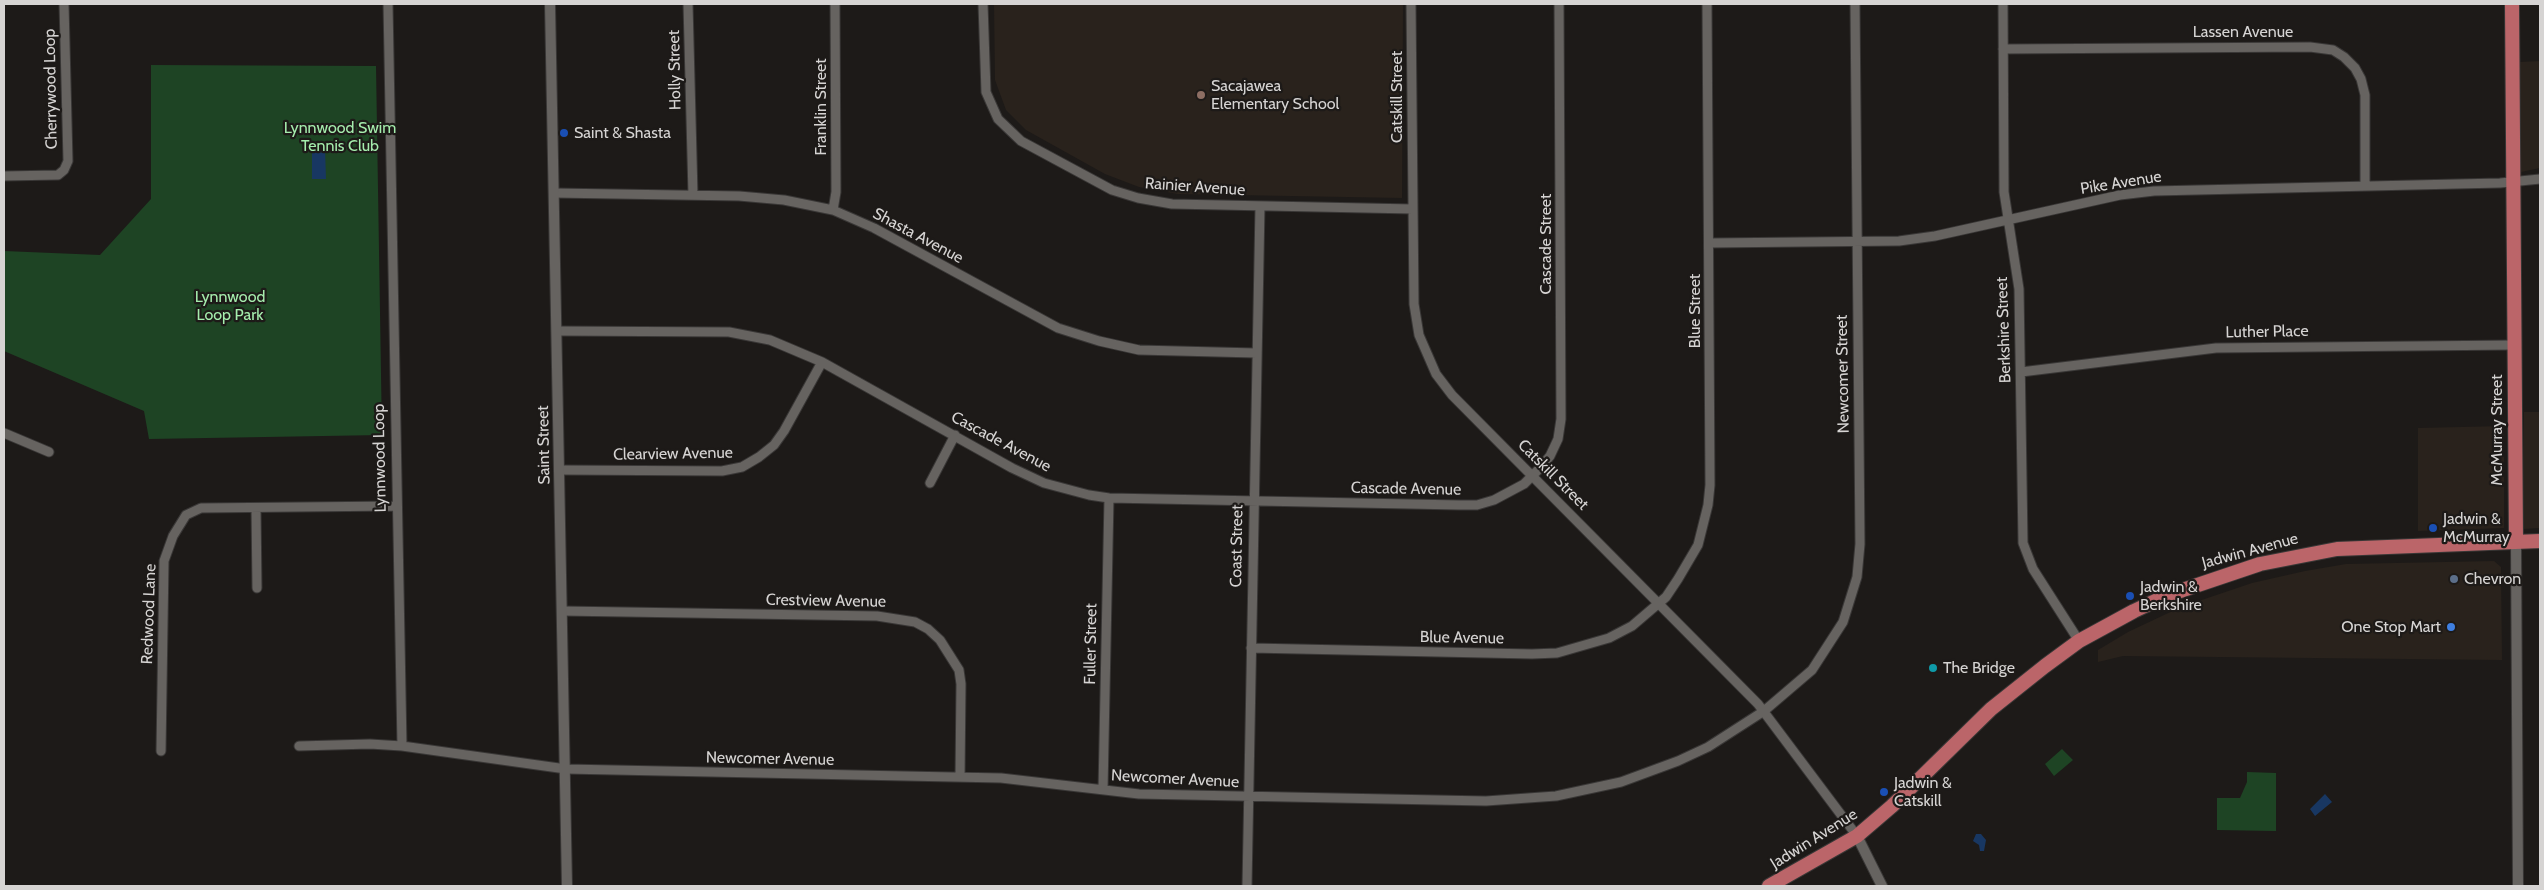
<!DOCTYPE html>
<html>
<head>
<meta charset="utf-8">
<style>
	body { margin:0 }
	#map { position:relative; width:2544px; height:890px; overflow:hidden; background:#1d1a18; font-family:Cabin,sans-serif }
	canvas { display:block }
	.frame { position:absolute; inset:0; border:5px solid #d6d4d3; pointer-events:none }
</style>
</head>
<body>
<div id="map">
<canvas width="2544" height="890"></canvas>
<div class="frame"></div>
</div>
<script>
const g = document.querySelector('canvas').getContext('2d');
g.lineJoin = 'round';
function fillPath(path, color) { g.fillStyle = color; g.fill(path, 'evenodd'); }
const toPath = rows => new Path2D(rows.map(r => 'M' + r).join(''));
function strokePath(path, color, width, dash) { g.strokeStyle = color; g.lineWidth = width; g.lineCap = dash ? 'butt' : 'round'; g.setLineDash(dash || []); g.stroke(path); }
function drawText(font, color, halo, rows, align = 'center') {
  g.font = font + ' Cabin,sans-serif'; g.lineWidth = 4.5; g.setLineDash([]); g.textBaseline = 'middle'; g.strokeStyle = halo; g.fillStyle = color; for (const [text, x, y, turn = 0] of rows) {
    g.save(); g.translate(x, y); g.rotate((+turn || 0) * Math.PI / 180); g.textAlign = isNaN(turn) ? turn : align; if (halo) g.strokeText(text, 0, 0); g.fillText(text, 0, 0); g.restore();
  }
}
fillPath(toPath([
	[994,4,1403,4,1402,198,1178,194,1139,187,1105,174,1026,130,1006,110,995,80],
	[2540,61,2540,168,2521,172,2520,62],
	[2524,412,2540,412,2540,528,2523,529],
	[2504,426,2504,528,2418,531,2418,428],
	[2494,561,2501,567,2502,660,2123,656,2098,662,2098,650,2128,632,2181,607,2252,583,2305,571,2346,564]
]), '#29221c');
fillPath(toPath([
	[151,65,376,66,382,435,149,439,144,411,4,351,4,251,100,255,151,199],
	[2062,749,2073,760,2054,776,2045,764],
	[2247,772,2276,773,2276,831,2217,830,2217,798,2240,798,2247,782]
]), '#1e4424');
fillPath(toPath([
	[325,148,326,179,312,179,312,149],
	[2325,794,2332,802,2315,816,2310,809],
	[1976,834,1981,834,1986,840,1984,851,1980,851,1979,845,1973,841]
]), '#183762');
const minor = toPath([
	[388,4,402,746],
	[688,4,693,195],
	[983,4,986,92,998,119,1021,141,1112,190,1138,198,1172,204,1413,209],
	[1411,4,1414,304,1419,335,1436,374,1452,395,1758,704,1857,836],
	[2003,4,2004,192,2019,289,2023,543,2033,569,2079,641],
	[2003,49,2310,47,2333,50,2344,57,2355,68,2361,79,2365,95,2365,186],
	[4,176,58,175,64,170,68,161,64,4],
	[554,193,739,196,784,200,833,210,874,228,1058,328,1099,341,1139,350,1256,353],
	[833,210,836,192,835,4],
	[1709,243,1899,241,1935,236,2120,195,2154,191,2500,183,2540,179],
	[557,331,729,332,770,340,822,362,1012,468,1044,483,1089,495,1109,498,1459,505,1477,505,1494,500,1524,484,1540,468,1550,456,1558,439,1561,419,1559,4],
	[2021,372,2216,348,2514,345],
	[4,433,49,452],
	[560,470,722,471,742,467,759,457,774,445,784,431,822,362],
	[930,483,955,435],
	[256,508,257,588],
	[562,611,877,616,915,622,928,629,940,640,959,670,961,684,960,777],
	[1251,648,1532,654,1557,653,1609,638,1632,626,1666,597,1678,579,1698,545,1708,505,1710,485,1707,4],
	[299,746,370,744,402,746,566,769,1001,778,1139,794,1486,801,1556,796,1621,782,1678,761,1708,747,1764,711,1812,670,1843,622,1857,577,1860,544,1855,4],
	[161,751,164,561,173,536,186,515,201,508,396,506],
	[1103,790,1109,498],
	[1247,886,1260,206]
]);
const tertiary = toPath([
	[550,4,567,886],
	[2516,542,2518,886],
	[1857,836,1882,886]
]);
const primary = toPath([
	[2512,4,2516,542],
	[1769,886,1857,836,1892,806,1991,709,2045,666,2079,641,2134,611,2168,595,2260,564,2337,549,2540,541]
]);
strokePath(minor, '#393736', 11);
strokePath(tertiary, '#393736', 12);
strokePath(primary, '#393736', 16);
strokePath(minor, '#666360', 9);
strokePath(tertiary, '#666360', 10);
strokePath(primary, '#bb6569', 14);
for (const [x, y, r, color] of [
	[1201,95,5,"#8d6e63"],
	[564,133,5,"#1a4fb4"],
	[2433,528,5,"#1a4fb4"],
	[2454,579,5,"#5c6f8a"],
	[2130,596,5,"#1a4fb4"],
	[2451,627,5,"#3f7fe0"],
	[1933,668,5,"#0f9aa8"],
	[1884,792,5,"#1a4fb4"]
]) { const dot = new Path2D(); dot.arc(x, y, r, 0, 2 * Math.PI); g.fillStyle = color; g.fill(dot); strokePath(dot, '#1d1a18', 2); }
drawText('16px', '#d6d4d3', '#1d1a18', [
	["Lassen Avenue",2243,32],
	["Holly Street",675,70,-91],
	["Cherrywood Loop",51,89,-91],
	["Catskill Street",1397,97,-90],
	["Franklin Street",821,107,-90],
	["Pike Avenue",2121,183,-9],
	["Rainier Avenue",1195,187,4],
	["Shasta Avenue",918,236,28],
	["Cascade Street",1546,244,-90],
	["Blue Street",1695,311,-90],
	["Berkshire Street",2004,330,-92],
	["Luther Place",2267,332,-1],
	["Newcomer Street",1843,374,-91],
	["McMurray Street",2497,430,-90],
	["Cascade Avenue",1001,442,28],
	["Saint Street",544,445,-91],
	["Clearview Avenue",673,454,-1],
	["Lynnwood Loop",380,458,-91],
	["Catskill Street",1553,475,45],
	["Cascade Avenue",1406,489,1],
	["Coast Street",1237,546,-89],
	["Jadwin Avenue",2250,551,-15],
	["Crestview Avenue",826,601,1],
	["Redwood Lane",149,614,-88],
	["Blue Avenue",1462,638,1],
	["Fuller Street",1091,644,-89],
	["Newcomer Avenue",770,759,1],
	["Newcomer Avenue",1175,779,3],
	["Jadwin Avenue",1814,839,-32]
]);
drawText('16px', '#d6d4d3', '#1d1a18', [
	["Sacajawea",1211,86],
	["Elementary School",1211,104],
	["Saint & Shasta",574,133],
	["Jadwin &",2443,519],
	["McMurray",2443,537],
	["Chevron",2464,579],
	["Jadwin &",2140,587],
	["Berkshire",2140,605],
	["One Stop Mart",2441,627,"right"],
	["The Bridge",1943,668],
	["Jadwin &",1894,783],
	["Catskill",1894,801]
], 'left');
drawText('16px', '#a5edad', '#1d1a18', [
	["Lynnwood Swim",340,128],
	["Tennis Club",340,146],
	["Lynnwood",230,297],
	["Loop Park",230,315]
]);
</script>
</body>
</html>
